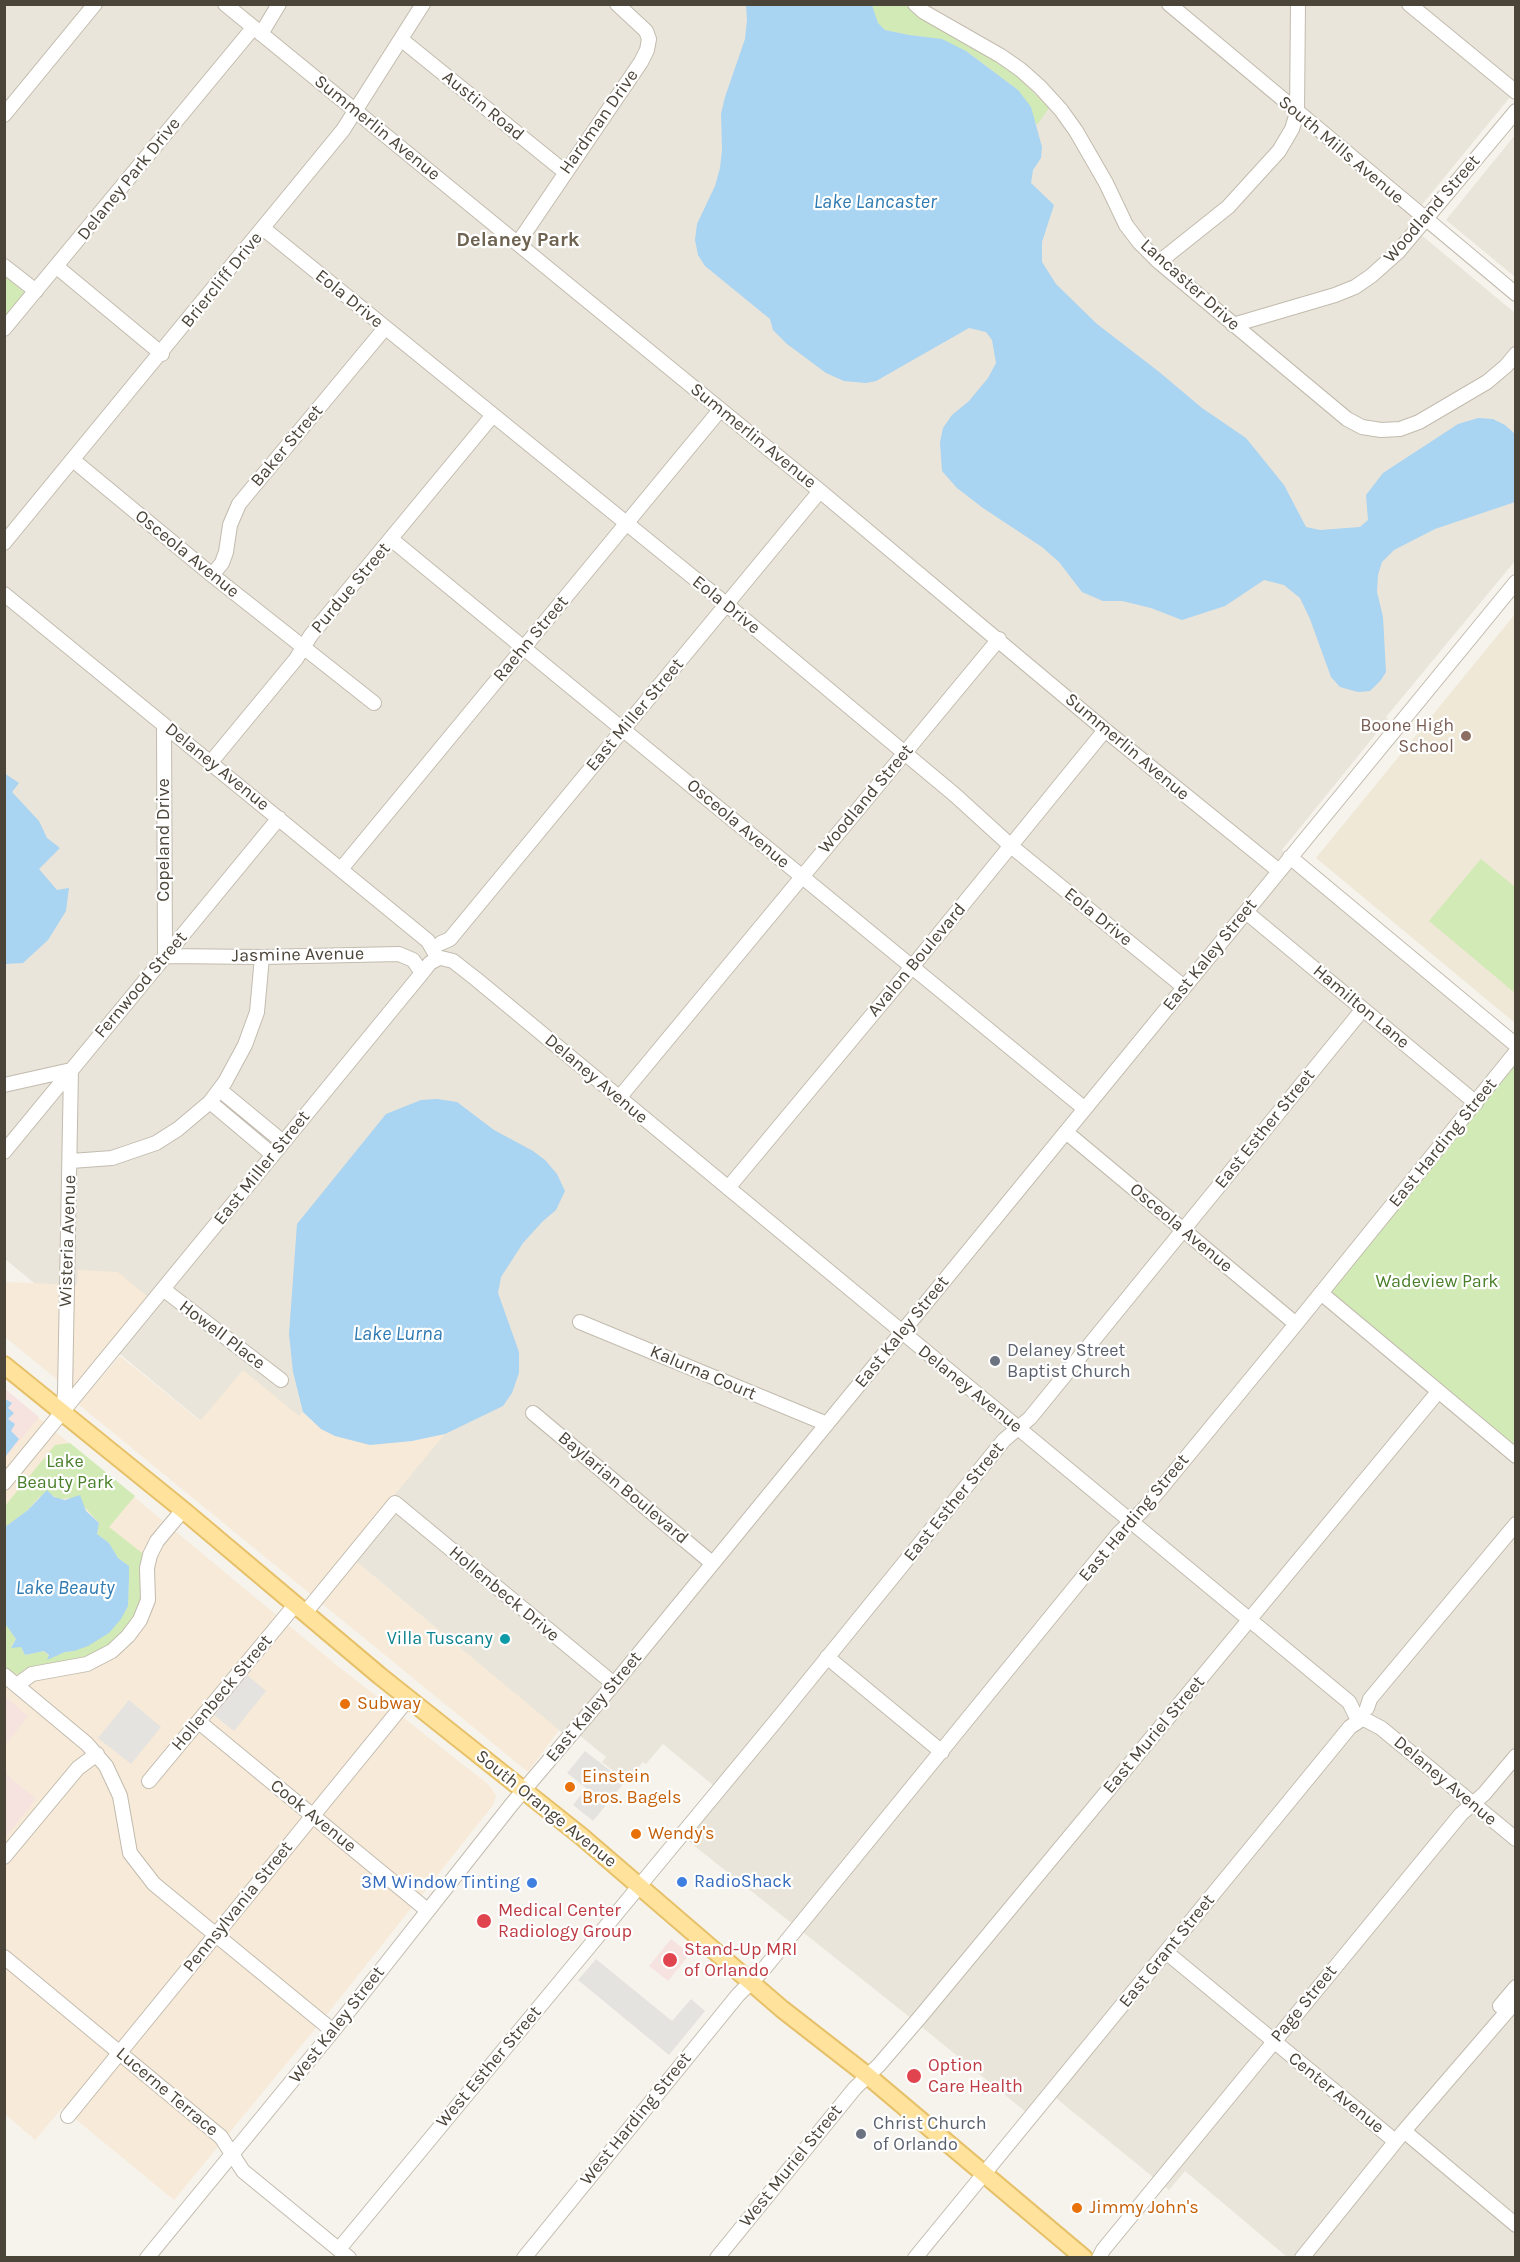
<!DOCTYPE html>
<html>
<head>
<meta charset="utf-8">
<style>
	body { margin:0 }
	#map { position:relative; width:1520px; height:2262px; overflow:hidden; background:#f6f3ec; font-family:Karla,sans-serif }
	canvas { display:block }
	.frame { position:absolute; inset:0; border:6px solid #4b4439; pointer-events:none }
</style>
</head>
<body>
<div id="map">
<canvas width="1520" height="2262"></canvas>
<div class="frame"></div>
</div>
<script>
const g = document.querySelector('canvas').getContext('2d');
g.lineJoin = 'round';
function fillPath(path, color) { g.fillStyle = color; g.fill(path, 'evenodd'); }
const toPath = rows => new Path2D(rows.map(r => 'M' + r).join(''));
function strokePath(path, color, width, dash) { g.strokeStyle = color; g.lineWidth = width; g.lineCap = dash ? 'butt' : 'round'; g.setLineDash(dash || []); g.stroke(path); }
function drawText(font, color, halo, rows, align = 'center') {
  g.font = font + ' Karla,sans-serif'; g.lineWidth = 4.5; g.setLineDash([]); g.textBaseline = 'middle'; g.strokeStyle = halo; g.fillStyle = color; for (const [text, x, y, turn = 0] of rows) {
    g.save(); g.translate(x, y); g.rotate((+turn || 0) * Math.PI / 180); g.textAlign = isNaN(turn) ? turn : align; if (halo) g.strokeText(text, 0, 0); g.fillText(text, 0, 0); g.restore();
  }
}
fillPath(toPath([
	[5,5,1515,5,1515,91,1407,223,1515,313,1515,561,1386,717,1388,719,1282,850,1515,1045,1321,1293,1515,1456,1515,2257,1287,2257,1185,2171,1169,2190,1051,2094,1032,2117,912,2019,677,1832,714,1786,663,1744,646,1764,643,1762,626,1781,602,1762,606,1757,573,1730,567,1737,346,1553,444,1434,412,1441,321,1429,303,1412,299,1417,201,1421,5,1259],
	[1515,135,1515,277,1446,220]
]), '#eae5da');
fillPath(toPath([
	[78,1270,118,1272,148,1297,70,1390,5,1337,4,1278,7,1282,77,1285],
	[120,1356,200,1421,243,1370,299,1416,303,1412,321,1429,412,1441,445,1434,346,1553,559,1730,528,1772,78,1404],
	[4,1389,334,1663,489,1785,496,1796,493,1805,328,2013,174,2200,62,2108,35,2140,5,2114]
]), '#f7ead8');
fillPath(toPath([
	[1515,614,1515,1023,1316,858]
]), '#efe8d6');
fillPath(toPath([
	[5,1389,39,1417,5,1458],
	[5,1697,28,1716,5,1745],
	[5,1773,36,1799,5,1838],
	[671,1939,690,1954,668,1981,649,1966]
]), '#f6e3e0');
fillPath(toPath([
	[872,5,905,5,918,15,1000,64,1019,78,1049,108,1037,125,1018,90,988,67,966,51,926,37,909,35,885,30,878,23],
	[5,276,27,295,5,324],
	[1481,859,1515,887,1515,993,1429,921],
	[1515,1062,1515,1451,1331,1295,1331,1286],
	[70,1443,135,1496,109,1527,142,1553,141,1602,138,1611,122,1633,103,1649,89,1656,62,1664,26,1668,19,1674,14,1674,5,1666,4,1622,16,1639,11,1647,21,1647,25,1655,44,1651,49,1656,48,1659,65,1652,74,1651,128,1606,129,1566,118,1558,109,1543,97,1534,99,1523,82,1504,73,1498,59,1499,50,1494,39,1497,28,1510,5,1527,5,1506,55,1445]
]), '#d2eab5');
fillPath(toPath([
	[246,1674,266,1691,234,1731,214,1715],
	[129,1700,161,1727,131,1764,98,1738],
	[585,1751,625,1782,593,1821,573,1805,586,1788,567,1773],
	[596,1959,672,2021,691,1999,705,2011,669,2055,578,1980]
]), '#e5e3e0');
fillPath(toPath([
	[746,5,872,5,878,23,885,30,909,35,942,39,966,51,1018,90,1031,107,1042,147,1041,158,1033,170,1031,183,1054,205,1042,242,1042,262,1056,284,1097,324,1158,371,1202,408,1246,438,1284,485,1306,527,1320,530,1360,527,1368,520,1366,495,1383,473,1458,424,1478,418,1493,419,1505,425,1515,434,1515,502,1435,529,1394,550,1382,562,1378,575,1377,592,1383,617,1386,672,1381,680,1370,691,1358,692,1340,687,1331,677,1310,619,1300,598,1284,585,1264,580,1225,606,1182,620,1151,608,1122,601,1103,601,1082,592,1059,562,1042,547,983,508,957,488,942,471,940,442,943,428,952,415,969,401,988,378,996,363,992,340,986,332,969,328,876,381,866,383,844,381,826,373,787,344,773,330,770,319,705,266,698,255,695,240,697,224,715,186,720,168,722,150,721,114,725,97,745,39,747,20],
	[4,773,19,783,12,792,39,821,47,838,60,848,39,869,57,890,69,888,66,911,48,940,23,963,5,964],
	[437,1099,457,1102,494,1130,533,1151,545,1160,557,1174,565,1191,556,1210,543,1221,523,1243,501,1277,498,1293,519,1352,519,1373,512,1393,503,1406,445,1434,412,1441,370,1445,335,1436,321,1429,303,1412,293,1372,289,1334,297,1224,386,1114,421,1100],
	[5,1399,12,1403,8,1408,14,1413,8,1419,15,1424,11,1431,19,1439,5,1457],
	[47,1490,54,1497,65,1500,80,1495,86,1511,99,1523,97,1534,109,1543,118,1558,129,1566,129,1578,128,1606,121,1619,109,1633,88,1646,74,1651,65,1652,47,1660,49,1655,44,1651,25,1655,21,1647,11,1648,16,1639,4,1622,5,1527,28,1510]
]), '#a9d4f2');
const minor = toPath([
	[225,4,820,491,1105,730,1279,871],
	[915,4,924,12,1001,56,1021,70,1040,87,1061,110,1076,131,1106,183,1126,225,1139,242,1159,262,1347,419,1362,427,1381,430,1400,429,1419,422,1487,382,1506,366,1516,354],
	[1169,4,1516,294],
	[1409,4,1516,92],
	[261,34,279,4],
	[402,40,565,172],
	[4,115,95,4],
	[264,229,726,604,955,795,1011,846,1184,987],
	[518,243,641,62,647,50,649,39,646,31,617,4],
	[1159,262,1228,207,1279,151,1292,129,1297,113,1298,4],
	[4,266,36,291],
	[57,267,162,354],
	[1233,325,1335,295,1355,287,1371,276,1398,252,1516,111],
	[4,329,253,28],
	[73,460,212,575,374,703],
	[391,539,1085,1109],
	[4,543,343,130,423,4],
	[212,575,222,563,226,552,230,525,239,504,385,328],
	[4,594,428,941,437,957,453,961,476,979,1349,1702,1357,1718,1364,1719,1381,1728,1516,1839],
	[164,725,165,956],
	[211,762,296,659,311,635,493,415],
	[1290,857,1516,1045],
	[341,869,720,410],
	[1246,912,1476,1103],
	[441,943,450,939,820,491],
	[165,956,262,957,399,954,413,960,422,973],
	[4,1085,71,1070],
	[220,1090,283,1142],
	[619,1098,999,639],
	[210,1102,273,1155],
	[1066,1132,1296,1324],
	[4,1152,279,818],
	[71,1161,112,1158,156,1143,178,1129,210,1102,225,1082,245,1045,257,1012,262,957],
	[728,1188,912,967,1105,730],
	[163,1289,281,1380],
	[1321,1293,1516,1456],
	[580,1322,827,1424],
	[63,1410,65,1393,71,1070],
	[533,1413,712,1563],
	[4,1483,422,973,430,963,439,958],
	[305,1613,395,1503,614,1684],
	[827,1657,942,1752],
	[4,1675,87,1744,106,1766,120,1796,130,1853,154,1884,333,2031],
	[17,1685,32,1674,87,1664,112,1651,128,1636,140,1620,148,1600,147,1568,150,1555,157,1541,183,1510],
	[1367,1708,1370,1699,1516,1524],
	[199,1722,427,1910],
	[149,1781,295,1605],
	[4,1857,78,1768,97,1754],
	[1166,1952,1395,2141],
	[4,1957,221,2137,243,2171,349,2258],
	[1500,2006,1516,1987],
	[68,2116,408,1699],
	[1404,2131,1516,2225],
	[339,2249,775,1722,1004,1440,1030,1418,1363,1009],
	[147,2258,333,2031,512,1804,614,1684,1516,582],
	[524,2258,738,1995,763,1970,1119,1533,1143,1510,1296,1324,1516,1052],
	[717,2258,855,2088,879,2065,921,2016,1438,1392],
	[915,2258,1350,1727,1362,1719],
	[1099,2258,1103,2250,1461,1814,1484,1794,1516,1756],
	[1302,2258,1404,2131,1516,2001]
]);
const major = toPath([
	[4,1365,183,1510,380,1676,581,1836,782,2009,868,2076,1084,2258]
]);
strokePath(minor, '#c2bbae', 16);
strokePath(major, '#e6c16a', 20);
strokePath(minor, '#fff', 14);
strokePath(major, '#ffe39c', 16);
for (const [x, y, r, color] of [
	[1466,736,6,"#8d6e63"],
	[995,1361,6,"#6b7280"],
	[505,1639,6,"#0f9aa8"],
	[345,1704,6,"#e8710a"],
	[570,1787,6,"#e8710a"],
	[636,1834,6,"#e8710a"],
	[682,1882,6,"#3f7fe0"],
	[532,1883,6,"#3f7fe0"],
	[484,1921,8,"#e0444e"],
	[670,1960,8,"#e0444e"],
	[914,2076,8,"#e0444e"],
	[861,2134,6,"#6b7280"],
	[1077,2208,6,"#e8710a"]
]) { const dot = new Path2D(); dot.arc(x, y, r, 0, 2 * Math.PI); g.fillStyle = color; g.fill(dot); strokePath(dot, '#fff', 2); }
drawText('18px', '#4b4439', '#fff', [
	["Austin Road",483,106,39],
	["Hardman Drive",599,122,-55],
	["Summerlin Avenue",377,128,39],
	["South Mills Avenue",1341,150,40],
	["Delaney Park Drive",129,179,-51],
	["Woodland Street",1432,209,-49],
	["Briercliff Drive",222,280,-51],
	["Lancaster Drive",1190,285,42],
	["Eola Drive",349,299,39],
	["Summerlin Avenue",753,436,39],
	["Baker Street",287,446,-50],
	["Osceola Avenue",187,554,39],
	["Purdue Street",351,588,-50],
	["Eola Drive",726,605,39],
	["Raehn Street",531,639,-50],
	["East Miller Street",635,715,-50],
	["Summerlin Avenue",1127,747,40],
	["Delaney Avenue",217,767,39],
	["Woodland Street",866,799,-50],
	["Osceola Avenue",738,824,40],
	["Copeland Drive",164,840,-90],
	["Eola Drive",1098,917,39],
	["Jasmine Avenue",298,955,-1],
	["East Kaley Street",1210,955,-51],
	["Avalon Boulevard",917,960,-50],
	["Fernwood Street",141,985,-50],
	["Hamilton Lane",1361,1007,40],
	["Delaney Avenue",596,1079,40],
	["East Esther Street",1265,1129,-51],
	["East Harding Street",1443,1143,-51],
	["East Miller Street",262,1168,-51],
	["Osceola Avenue",1181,1228,40],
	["Wisteria Avenue",68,1241,-88],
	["East Kaley Street",902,1332,-51],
	["Howell Place",222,1335,37],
	["Kalurna Court",703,1373,23],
	["Delaney Avenue",970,1389,39],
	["Baylarian Boulevard",623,1488,40],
	["East Esther Street",954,1502,-51],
	["East Harding Street",1134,1518,-50],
	["Hollenbeck Drive",504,1594,40],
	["Hollenbeck Street",222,1693,-50],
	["East Kaley Street",594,1707,-50],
	["East Muriel Street",1154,1735,-50],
	["Delaney Avenue",1445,1781,40],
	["South Orange Avenue",546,1809,39],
	["Cook Avenue",313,1816,39],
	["Pennsylvania Street",238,1907,-51],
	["East Grant Street",1167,1951,-51],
	["Page Street",1304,2004,-51],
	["West Kaley Street",337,2025,-52],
	["West Esther Street",489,2067,-50],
	["Lucerne Terrace",167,2092,40],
	["Center Avenue",1336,2093,39],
	["West Harding Street",636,2119,-51],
	["West Muriel Street",791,2166,-51]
]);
drawText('18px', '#785e54', '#fff', [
	["Boone High",1454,726],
	["School",1454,747]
], 'right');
drawText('18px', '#4a7f2a', '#fff', [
	["Wadeview Park",1437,1282],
	["Lake",65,1462],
	["Beauty Park",65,1483]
]);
drawText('18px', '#5b616d', '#fff', [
	["Delaney Street",1007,1351],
	["Baptist Church",1007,1372],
	["Christ Church",873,2124],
	["of Orlando",873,2145]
], 'left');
drawText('18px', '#0d838f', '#fff', [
	["Villa Tuscany",493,1639]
], 'right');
drawText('18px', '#c56008', '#fff', [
	["Subway",357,1704],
	["Einstein",582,1777],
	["Bros. Bagels",582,1798],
	["Wendy's",648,1834],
	["Jimmy John's",1089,2208]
], 'left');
drawText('18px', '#366cbe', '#fff', [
	["RadioShack",694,1882],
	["3M Window Tinting",520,1883,"right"]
], 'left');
drawText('18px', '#be3a42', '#fff', [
	["Medical Center",498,1911],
	["Radiology Group",498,1932],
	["Stand-Up MRI",684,1950],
	["of Orlando",684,1971],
	["Option",928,2066],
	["Care Health",928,2087]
], 'left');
drawText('italic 20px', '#2e7ab2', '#fff', [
	["Lake Lancaster",875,202],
	["Lake Lurna",398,1334],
	["Lake Beauty",65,1588]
]);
drawText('bold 20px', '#6e6250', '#fff', [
	["Delaney Park",518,240]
]);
</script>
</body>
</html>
